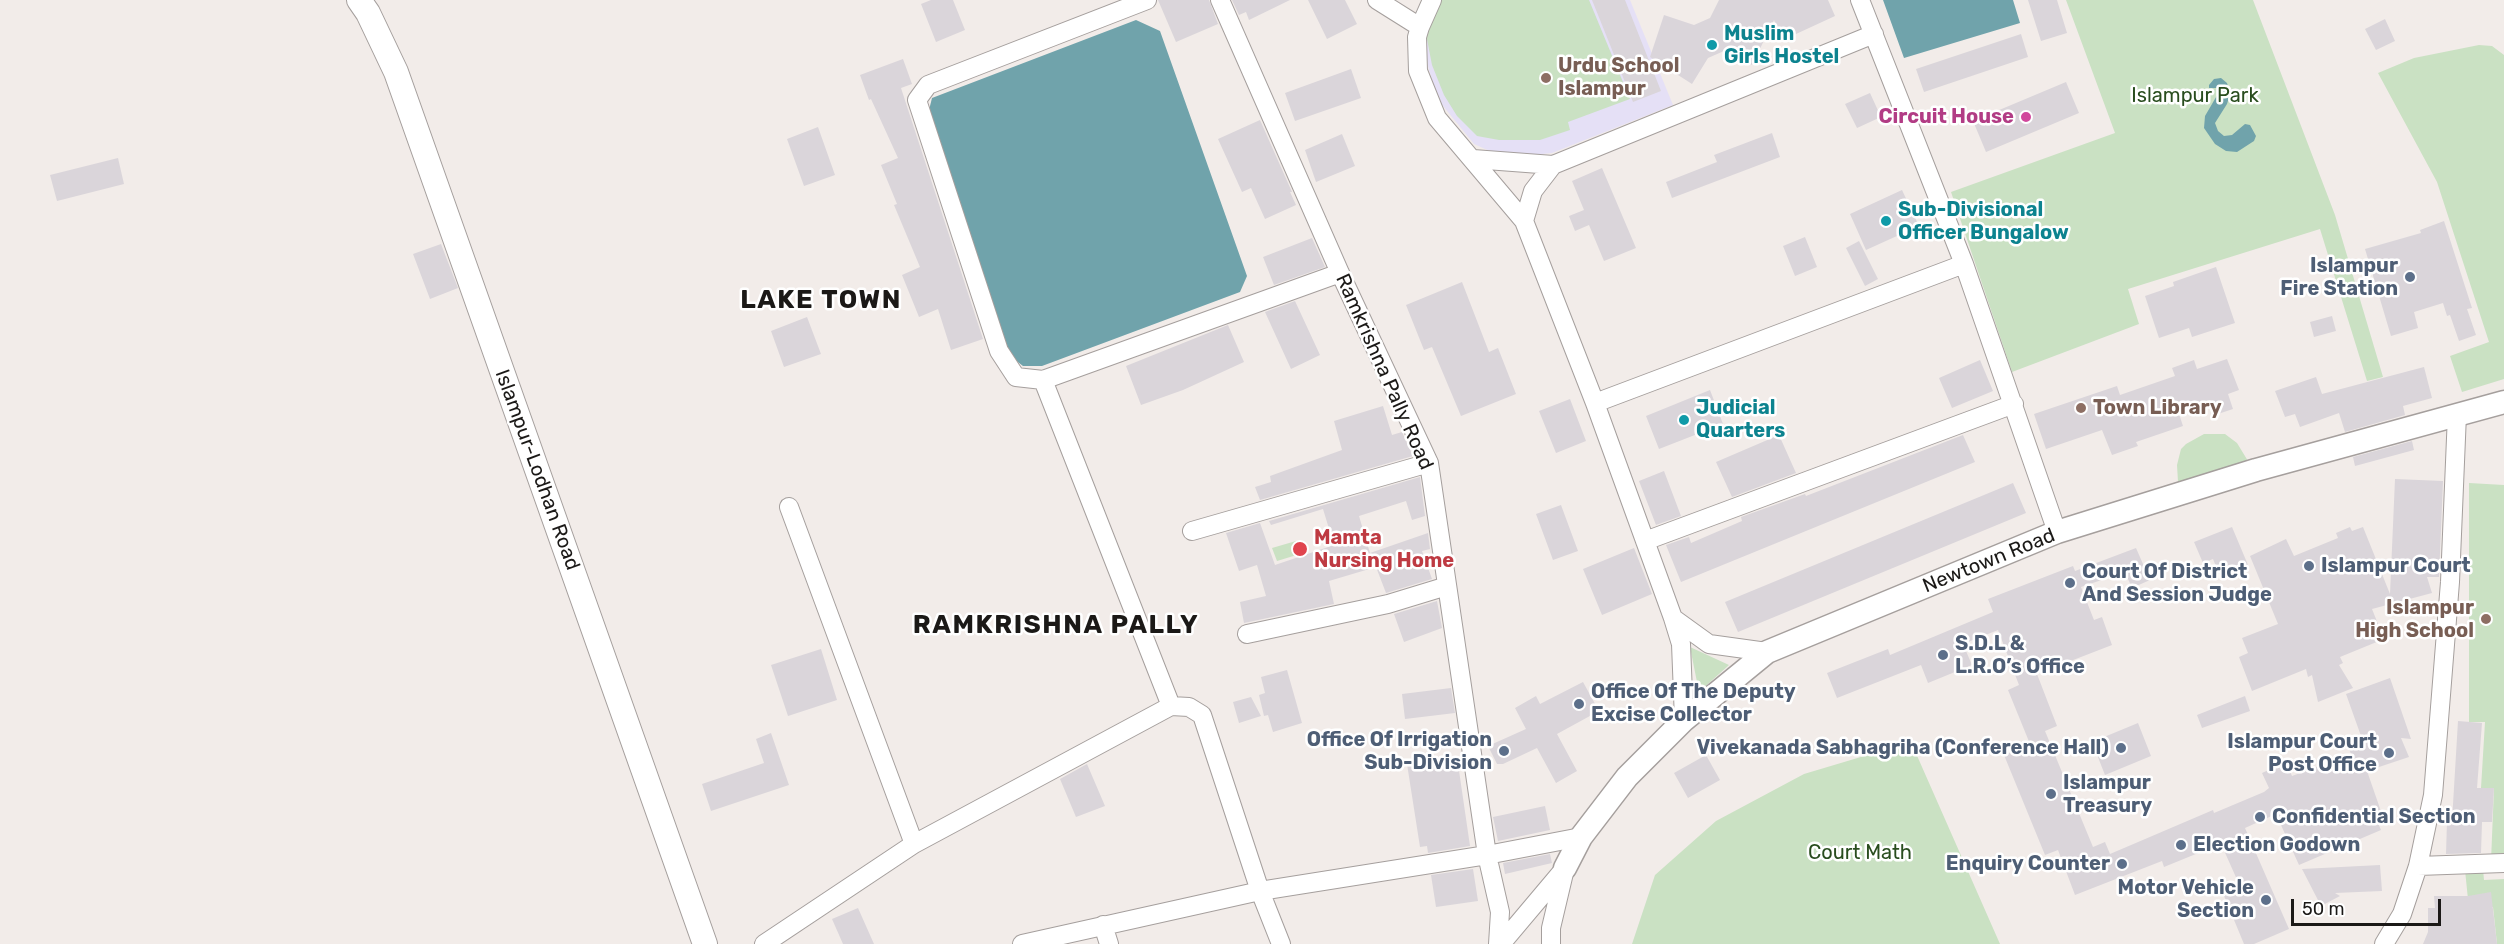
<!DOCTYPE html>
<html>
<head>
<meta charset="utf-8">
<style>
	body { margin:0 }
	#map { position:relative; width:2504px; height:944px; overflow:hidden; background:#f2ece9; font-family:Rubik,sans-serif }
	canvas { display:block }
	.scale { position:absolute; left:2291px; top:899px; width:150px; height:27px; box-sizing:border-box; border:3px solid #1b1917; border-top:0; padding-left:8px; font-size:18px; line-height:21px; white-space:nowrap; color:#1b1917; -webkit-text-stroke:4px #fff; paint-order:stroke }
</style>
</head>
<body>
<div id="map">
<canvas width="2504" height="944"></canvas>
<div class="scale">50 m</div>
</div>
<script>
const g = document.querySelector('canvas').getContext('2d');
g.lineJoin = 'round';
function fillPath(path, color) { g.fillStyle = color; g.fill(path, 'evenodd'); }
const toPath = rows => new Path2D(rows.map(r => 'M' + r).join(''));
function strokePath(path, color, width, dash) { g.strokeStyle = color; g.lineWidth = width; g.lineCap = dash ? 'butt' : 'round'; g.setLineDash(dash || []); g.stroke(path); }
function drawText(font, color, halo, rows, align = 'center') {
  g.font = font + ' Rubik,sans-serif'; g.lineWidth = 5; g.setLineDash([]); g.textBaseline = 'middle'; g.strokeStyle = halo; g.fillStyle = color; for (const [text, x, y, turn = 0] of rows) {
    g.save(); g.translate(x, y); g.rotate((+turn || 0) * Math.PI / 180); g.textAlign = isNaN(turn) ? turn : align; if (halo) g.strokeText(text, 0, 0); g.fillText(text, 0, 0); g.restore();
  }
}
fillPath(toPath([
	[1440,0,1630,0,1673,105,1552,153,1522,156,1494,153,1474,144,1439,101,1429,70,1425,52,1426,34]
]), '#e5e0f6');
fillPath(toPath([
	[1440,0,1589,0,1630,99,1568,122,1570,130,1540,140,1499,140,1477,136,1457,116,1444,95,1432,65,1426,34],
	[2066,0,2253,0,2335,215,2383,377,2367,381,2320,229,2128,289,2139,324,2012,372,1951,192,2115,133],
	[2479,45,2492,46,2504,55,2504,379,2462,392,2450,356,2489,342,2437,182,2378,73,2414,58],
	[2204,434,2225,434,2237,443,2248,461,2178,482,2177,465,2181,449,2186,444],
	[2469,483,2504,485,2504,860,2491,861,2494,788,2481,788,2485,722,2469,722],
	[1296,541,1300,554,1277,561,1272,548],
	[1690,647,1729,665,1699,692],
	[1911,742,2000,944,1632,944,1655,875,1716,821,1804,774],
	[2483,869,2484,880,2504,879,2504,944,2497,944,2493,907,2469,909,2465,870]
]), '#cae1c3');
fillPath(toPath([
	[1883,0,2013,0,2020,23,1904,58],
	[1136,20,1160,31,1247,276,1240,292,1042,366,1023,366,1006,353,929,110,932,98],
	[2221,78,2227,83,2230,94,2227,104,2215,123,2218,131,2224,136,2232,135,2245,124,2250,125,2256,136,2254,141,2237,152,2226,151,2215,144,2204,128,2205,116,2219,92,2218,88,2209,88,2209,85,2214,79]
]), '#70a3ab');
fillPath(toPath([
	[931,0,953,0,965,30,936,42,921,4],
	[1158,0,1209,0,1218,24,1176,42],
	[1232,0,1290,0,1249,20,1246,12,1239,15],
	[1308,0,1345,0,1357,24,1327,39],
	[1592,0,1625,0,1661,91,1633,102],
	[1719,0,1828,0,1835,16,1783,40,1774,20,1752,65,1724,51,1708,58,1692,84,1650,57,1664,15,1694,25,1710,18],
	[2028,0,2057,0,2067,33,2041,41],
	[2385,19,2395,41,2376,50,2365,29],
	[2021,34,2028,57,1924,92,1916,69],
	[903,59,912,84,901,88,983,339,951,350,938,309,919,317,902,275,920,267,894,205,897,204,881,165,898,158,871,99,869,100,860,75],
	[1351,69,1361,98,1295,121,1285,93],
	[2066,82,2079,113,1986,152,1973,121],
	[1870,93,1881,117,1857,128,1845,104],
	[1260,120,1292,192,1290,192,1296,205,1265,219,1251,188,1242,192,1218,139],
	[818,127,835,175,804,186,787,139],
	[1772,133,1780,157,1672,198,1666,182,1717,162,1714,155],
	[1342,134,1355,166,1316,182,1305,150],
	[118,158,124,184,57,201,50,175],
	[1602,168,1636,248,1604,261,1589,225,1575,231,1569,216,1584,210,1572,181],
	[1902,190,1919,226,1866,250,1850,214],
	[2444,221,2472,308,2467,309,2476,335,2459,341,2450,315,2447,316,2443,303,2414,312,2418,328,2391,336,2365,249,2421,233,2420,230],
	[1805,237,1817,267,1795,276,1783,246],
	[1312,238,1325,267,1274,285,1263,257],
	[1859,241,1878,279,1865,286,1846,248],
	[441,244,458,288,430,299,413,254],
	[2216,267,2235,323,2192,337,2189,328,2159,338,2145,296,2174,286,2173,282],
	[1462,282,1489,352,1498,348,1516,394,1461,416,1432,347,1424,350,1406,305],
	[1295,301,1320,355,1291,369,1265,312],
	[2332,316,2336,331,2314,337,2310,322],
	[807,317,821,354,784,367,771,331],
	[1228,325,1244,362,1183,390,1141,405,1126,366],
	[2227,359,2239,390,2228,394,2233,409,2215,415,2210,400,2178,411,2183,426,2136,442,2138,446,2112,455,2102,430,2046,449,2034,414,2117,386,2120,395,2175,376,2172,368,2194,360,2197,369],
	[1980,360,1993,391,1952,408,1939,378],
	[2424,367,2432,398,2403,406,2405,415,2345,432,2339,413,2300,427,2295,414,2285,417,2275,391,2316,377,2322,394],
	[1710,390,1723,424,1659,449,1646,416],
	[1570,399,1586,441,1556,453,1539,411],
	[1383,406,1392,435,1402,432,1413,456,1260,500,1255,487,1271,482,1270,476,1342,450,1334,421],
	[1779,435,1796,473,1732,497,1716,462],
	[1963,435,1975,462,1681,582,1666,545,1689,537,1691,543,1742,521,1741,517,1805,494,1806,496],
	[2412,441,2414,450,2355,466,2353,457],
	[1664,471,1681,516,1656,525,1639,481],
	[1420,477,1425,516,1412,520,1406,501,1359,516,1370,553,1428,533,1430,549,1422,551,1432,579,1386,593,1376,567,1329,581,1334,604,1244,623,1240,602,1266,596,1257,565,1239,571,1226,533,1260,523,1275,565,1334,545,1323,509,1271,525,1269,521],
	[2395,479,2443,481,2439,577,2427,577,2432,593,2372,609,2384,639,2340,657,2343,663,2339,665,2353,688,2318,702,2312,675,2308,677,2306,669,2252,691,2239,657,2248,653,2242,638,2278,624,2250,556,2286,539,2294,556,2338,538,2336,533,2350,527,2352,531,2363,527,2390,594],
	[2013,483,2026,513,1738,632,1725,602],
	[1561,505,1578,551,1553,560,1536,514],
	[2232,527,2248,565,2220,576,2213,559,2203,563,2194,542],
	[1634,548,1652,594,1602,615,1583,569],
	[2136,548,2150,580,2132,588,2125,572,2081,587,2094,620,2102,617,2112,645,2037,674,2057,726,2045,731,2093,847,2105,842,2110,854,2213,810,2214,813,2264,792,2269,788,2262,773,2286,762,2292,776,2351,754,2346,742,2361,736,2346,694,2390,678,2411,739,2401,738,2409,757,2367,771,2384,820,2378,823,2381,830,2299,865,2276,814,2245,828,2289,929,2254,944,2244,944,2222,891,2239,884,2222,846,2215,850,2213,847,2164,867,2162,861,2075,895,2058,850,2045,855,2004,755,2030,744,2008,690,2019,685,1998,630,1963,644,1972,665,1928,683,1921,665,1837,698,1827,673,1888,649,1890,655,1993,612,1988,599,2073,566,2075,571],
	[1437,601,1442,628,1404,642,1394,614],
	[821,649,837,700,788,716,771,665],
	[1287,670,1302,723,1273,732,1268,715,1264,716,1259,695,1265,693,1261,677],
	[1583,682,1599,711,1557,734,1577,771,1556,783,1537,748,1503,764,1497,764,1488,746,1526,729,1515,708,1536,696,1540,704],
	[1451,688,1455,713,1405,719,1402,694],
	[2245,696,2250,711,2202,728,2197,715],
	[1251,697,1261,716,1239,723,1233,702],
	[2458,721,2482,723,2477,788,2494,788,2492,822,2482,822,2481,853,2446,854,2447,821,2452,821],
	[2138,723,2151,756,2105,775,2092,742],
	[771,733,789,785,711,811,702,784,764,763,756,739],
	[1706,755,1720,780,1688,798,1674,773],
	[1457,757,1470,846,1428,853,1427,846,1420,847,1407,764],
	[1087,764,1105,806,1076,817,1060,779],
	[1545,806,1550,830,1498,841,1493,817],
	[1550,854,1552,863,1505,874,1503,863],
	[2380,865,2382,891,2335,893,2340,896,2321,906,2302,869],
	[1473,869,1478,901,1436,907,1431,875],
	[2491,892,2497,944,2423,944,2428,932,2428,908,2435,908,2434,896,2468,896],
	[858,908,874,944,843,944,832,919]
]), '#dad5da');
const minor = toPath([
	[1147,0,928,85,917,100,999,351,1016,377,1043,380,1340,273],
	[1220,0,1340,273,1429,463,1487,855,1500,912,1498,944],
	[1377,0,1420,27,1417,37,1418,71,1437,118,1524,221,1595,403,1673,618,1681,644,1684,720],
	[1860,0,1964,264,2057,532],
	[1420,27,1432,0],
	[1473,159,1553,165,1874,34],
	[1524,221,1533,191,1553,165],
	[1595,403,1964,264],
	[789,507,914,844],
	[1192,531,1429,463],
	[1645,541,2014,404],
	[1673,618,1709,644,1767,652],
	[1247,634,1388,604,1447,586],
	[2418,866,2504,863],
	[1103,925,1109,944],
	[764,944,914,844,1171,706],
	[1022,944,1260,891,1202,715,1189,707,1171,706,1043,380],
	[1281,944,1260,891,1487,855,1581,837],
	[1501,944,1565,868],
	[1551,944,1551,928,1564,873],
	[2384,944,2402,914,2418,866,2433,795,2450,582,2457,414]
]);
const tertiary = toPath([
	[1565,868,1581,837,1627,777,1684,720,1767,652,2057,532,2256,470,2504,402]
]);
const secondary = toPath([
	[359,0,368,13,396,72,705,944]
]);
strokePath(minor, '#a59f9d', 20);
strokePath(tertiary, '#a59f9d', 25);
strokePath(secondary, '#a59f9d', 26);
strokePath(minor, '#fff', 18);
strokePath(tertiary, '#fff', 22);
strokePath(secondary, '#fff', 24);
for (const [x, y, r, color] of [
	[1712,45,6,"#0f9aa8"],
	[1546,78,6,"#8d6e63"],
	[2026,117,6,"#d1479c"],
	[1886,221,6,"#0f9aa8"],
	[2410,277,6,"#5c6f8a"],
	[2081,408,6,"#8d6e63"],
	[1684,420,6,"#0f9aa8"],
	[1300,549,8,"#e0444e"],
	[2309,566,6,"#5c6f8a"],
	[2070,583,6,"#5c6f8a"],
	[2486,619,6,"#8d6e63"],
	[1943,655,6,"#5c6f8a"],
	[1579,704,6,"#5c6f8a"],
	[2121,748,6,"#5c6f8a"],
	[1504,751,6,"#5c6f8a"],
	[2389,753,6,"#5c6f8a"],
	[2051,794,6,"#5c6f8a"],
	[2260,817,6,"#5c6f8a"],
	[2181,845,6,"#5c6f8a"],
	[2122,864,6,"#5c6f8a"],
	[2266,900,6,"#5c6f8a"]
]) { const dot = new Path2D(); dot.arc(x, y, r, 0, 2 * Math.PI); g.fillStyle = color; g.fill(dot); strokePath(dot, '#fff', 2); }
drawText('bold 20px', '#0d838f', '#fff', [
	["Muslim",1724,34],
	["Girls Hostel",1724,57],
	["Sub-Divisional",1898,210],
	["Officer Bungalow",1898,233],
	["Judicial",1696,408],
	["Quarters",1696,431]
], 'left');
drawText('bold 20px', '#785e54', '#fff', [
	["Urdu School",1558,66],
	["Islampur",1558,89],
	["Town Library",2093,408],
	["Islampur",2474,608,"right"],
	["High School",2474,631,"right"]
], 'left');
drawText('20px', '#294d1e', '#fff', [
	["Islampur Park",2195,96],
	["Court Math",1860,853]
]);
drawText('bold 20px', '#b23c85', '#fff', [
	["Circuit House",2014,117]
], 'right');
drawText('bold 20px', '#4e5e75', '#fff', [
	["Islampur",2398,266,"right"],
	["Fire Station",2398,289,"right"],
	["Islampur Court",2321,566],
	["Court Of District",2082,572],
	["And Session Judge",2082,595],
	["S.D.L &",1955,644],
	["L.R.O’s Office",1955,667],
	["Office Of The Deputy",1591,692],
	["Excise Collector",1591,715],
	["Office Of Irrigation",1492,740,"right"],
	["Sub-Division",1492,763,"right"],
	["Islampur Court",2377,742,"right"],
	["Post Office",2377,765,"right"],
	["Vivekanada Sabhagriha (Conference Hall)",2109,748,"right"],
	["Islampur",2063,783],
	["Treasury",2063,806],
	["Confidential Section",2272,817],
	["Election Godown",2193,845],
	["Enquiry Counter",2110,864,"right"],
	["Motor Vehicle",2254,888,"right"],
	["Section",2254,911,"right"]
], 'left');
drawText('20px', '#1b1917', '#fff', [
	["Ramkrishna Pally Road",1384,372,66],
	["Islampur-Lodhan Road",537,470,70],
	["Newtown Road",1989,561,-22]
]);
drawText('bold 20px', '#be3a42', '#fff', [
	["Mamta",1314,538],
	["Nursing Home",1314,561]
], 'left');
g.letterSpacing = '1.5px';
drawText('bold 26px', '#1b1917', '#fff', [
	["LAKE TOWN",821,300],
	["RAMKRISHNA PALLY",1056,625]
]);
g.letterSpacing = '0px';
</script>
</body>
</html>
